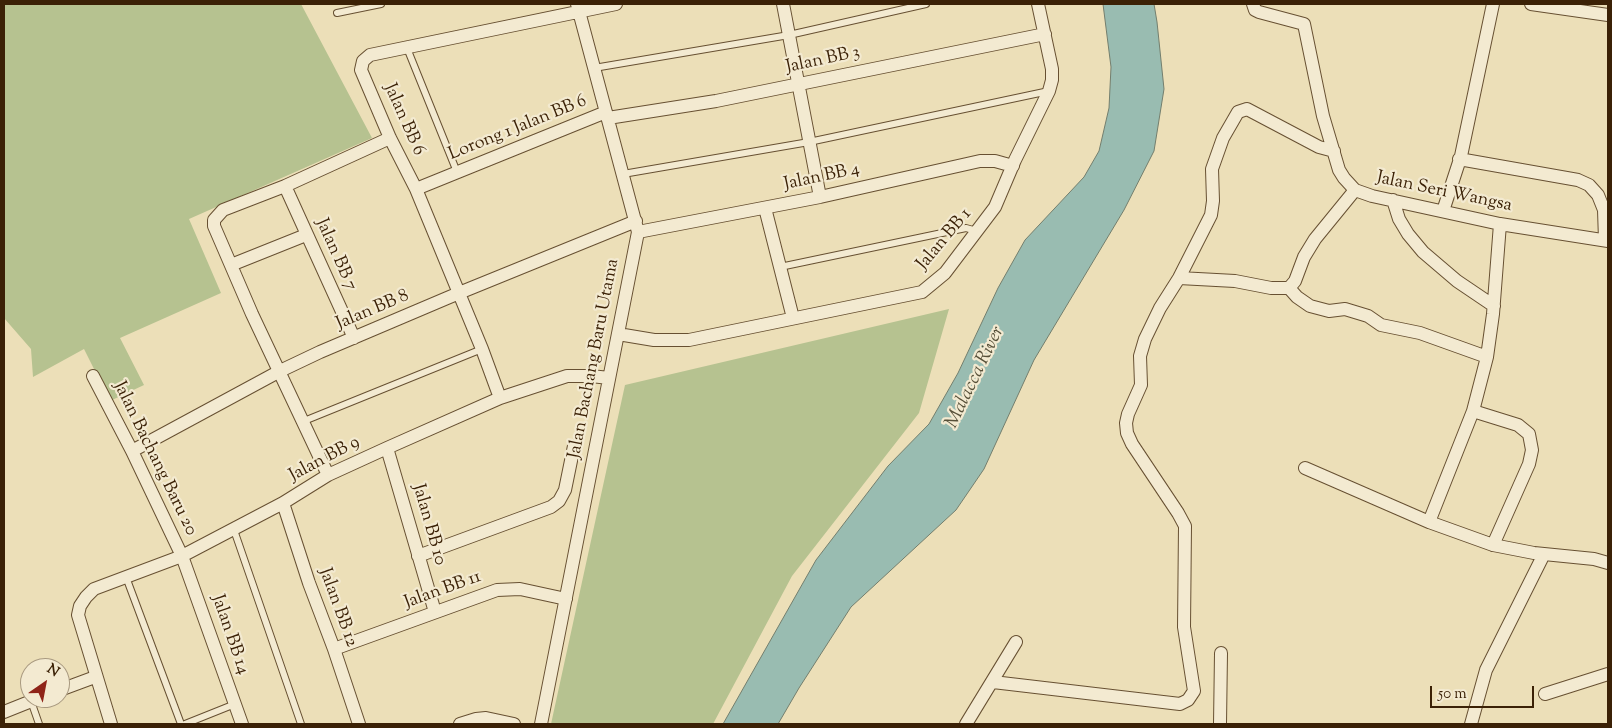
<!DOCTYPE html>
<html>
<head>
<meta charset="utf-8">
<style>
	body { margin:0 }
	#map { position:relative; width:1612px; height:728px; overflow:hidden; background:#ecdfb8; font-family:"Sorts Mill Goudy",serif }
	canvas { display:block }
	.frame { position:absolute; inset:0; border:5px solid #3b2106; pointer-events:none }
	.north { position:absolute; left:20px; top:658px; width:50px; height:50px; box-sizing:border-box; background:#f3ead1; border:1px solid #a99a80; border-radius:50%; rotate:33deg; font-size:14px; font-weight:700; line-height:20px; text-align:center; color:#3b2106 }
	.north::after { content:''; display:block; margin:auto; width:18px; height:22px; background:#8f2418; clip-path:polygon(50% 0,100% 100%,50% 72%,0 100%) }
	.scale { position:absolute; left:1430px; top:686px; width:104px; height:22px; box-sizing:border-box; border:2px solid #3b2106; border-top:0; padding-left:6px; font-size:15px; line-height:18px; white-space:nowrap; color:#3b2106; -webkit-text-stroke:4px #f3ead1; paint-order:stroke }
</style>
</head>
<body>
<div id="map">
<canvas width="1612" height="728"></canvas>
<div class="frame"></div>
<div class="north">N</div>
<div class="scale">50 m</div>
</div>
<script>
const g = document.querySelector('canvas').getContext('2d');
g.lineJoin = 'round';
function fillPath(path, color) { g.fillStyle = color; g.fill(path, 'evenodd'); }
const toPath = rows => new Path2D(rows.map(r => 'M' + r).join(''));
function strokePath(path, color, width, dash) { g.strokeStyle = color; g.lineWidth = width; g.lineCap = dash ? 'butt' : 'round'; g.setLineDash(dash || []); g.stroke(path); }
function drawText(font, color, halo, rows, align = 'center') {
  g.font = font + ' "Sorts Mill Goudy",serif'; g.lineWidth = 4.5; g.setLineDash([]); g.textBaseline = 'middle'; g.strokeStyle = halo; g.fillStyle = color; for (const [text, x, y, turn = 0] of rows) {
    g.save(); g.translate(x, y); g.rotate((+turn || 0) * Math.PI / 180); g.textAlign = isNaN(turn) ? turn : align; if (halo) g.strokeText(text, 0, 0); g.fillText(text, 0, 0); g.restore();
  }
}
fillPath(toPath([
	[4,4,301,4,372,138,189,219,221,293,120,338,144,385,110,401,84,349,33,377,31,349,4,318],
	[949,309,919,413,792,576,713,724,551,724,625,385]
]), '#b6c290');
const water = toPath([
	[1103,4,1154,4,1157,22,1164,89,1154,151,1124,210,1034,360,984,469,956,510,851,607,799,688,778,724,723,724,816,560,888,466,929,424,958,373,998,288,1025,240,1084,177,1099,151,1109,108,1111,67,1103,4]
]);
fillPath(water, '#99bcb1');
strokePath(water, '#737e6d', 1);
const service = toPath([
	[337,13,381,4],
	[407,48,457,172],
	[594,68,789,35,926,4],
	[623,174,809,142,1049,91],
	[780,267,966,228,977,231],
	[304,421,482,349],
	[234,530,301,724],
	[126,577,181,724],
	[31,701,39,724],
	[185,724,235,704]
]);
const minor = toPath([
	[783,4,820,197],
	[1253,4,1255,10,1259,12,1304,24,1323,116,1339,170,1344,178,1355,190,1372,196,1500,224,1608,241],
	[1531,4,1608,15],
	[608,118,716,101,1045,34],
	[1459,159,1578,180,1589,185,1598,195,1604,210,1605,240],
	[285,186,354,338],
	[416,189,606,112],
	[1393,200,1399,219,1408,234,1423,252,1457,281,1494,306],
	[765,208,793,318],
	[1443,211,1461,156,1493,4],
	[1500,224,1493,314,1487,357,1473,411,1429,522,1493,545,1534,553,1594,559,1608,563],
	[638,232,820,197,980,161,995,161,1013,166],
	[231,265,306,235],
	[1179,278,1235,281,1271,288,1289,288,1295,281,1304,257,1315,239,1355,190],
	[1289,288,1297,297,1310,306,1329,311,1345,309,1368,316,1381,325,1420,333,1487,357],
	[618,334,654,340,689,340,922,292,945,273,995,207,1015,160,1049,91,1052,80,1052,69,1038,4],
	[93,376,132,451,182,556,242,724],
	[500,398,482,349,416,189,390,138,361,70,363,61,370,55,616,4],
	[1473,411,1518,425,1529,434,1532,450,1529,464,1493,545],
	[387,448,435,612],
	[132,451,280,371,320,352,459,293,636,221],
	[1305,468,1429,522],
	[328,475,252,314,214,226,214,220,223,210,285,186,390,138],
	[283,503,309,583,334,649,359,724],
	[418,556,551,507,559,501,565,490,574,446],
	[334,649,497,590,520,589,566,599],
	[993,682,1180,704,1188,700,1194,691,1184,627,1185,526,1178,513,1132,444,1127,433,1126,423,1128,414,1141,385,1140,356,1145,339,1160,308,1179,278,1211,215,1213,201,1212,169,1223,138,1238,112,1247,109,1319,147,1334,151],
	[60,690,95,677],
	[1545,694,1608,674],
	[4,712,39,698],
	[111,724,78,615,80,606,86,597,94,589,182,556,283,503,328,475,387,448,500,398,567,376,591,376,609,378],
	[460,724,476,719,486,718,514,724],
	[541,724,638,232,577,4],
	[966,724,1016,642],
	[1220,724,1221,653],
	[1471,724,1486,670,1544,554]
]);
strokePath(service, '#675032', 8);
strokePath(minor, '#675032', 14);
strokePath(service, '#f3ead1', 6);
strokePath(minor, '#f3ead1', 12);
drawText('18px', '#3b2106', '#f3ead1', [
	["Jalan BB 3",823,61,-12],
	["Jalan BB 6",403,120,66],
	["Lorong 1 Jalan BB 6",518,129,-22],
	["Jalan BB 4",822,178,-12],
	["Jalan Seri Wangsa",1444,193,12],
	["Jalan BB 1",945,240,-50],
	["Jalan BB 7",335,255,66],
	["Jalan BB 8",373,311,-23],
	["Jalan Bachang Baru Utama",595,359,-79],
	["Jalan Bachang Baru 20",154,459,64],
	["Jalan BB 9",325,460,-28],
	["Jalan BB 10",428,525,74],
	["Jalan BB 11",443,591,-20],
	["Jalan BB 12",337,608,70],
	["Jalan BB 14",229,635,71]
]);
drawText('italic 19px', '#575039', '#f3ead1', [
	["Malacca River",976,378,-64]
]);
</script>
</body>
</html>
